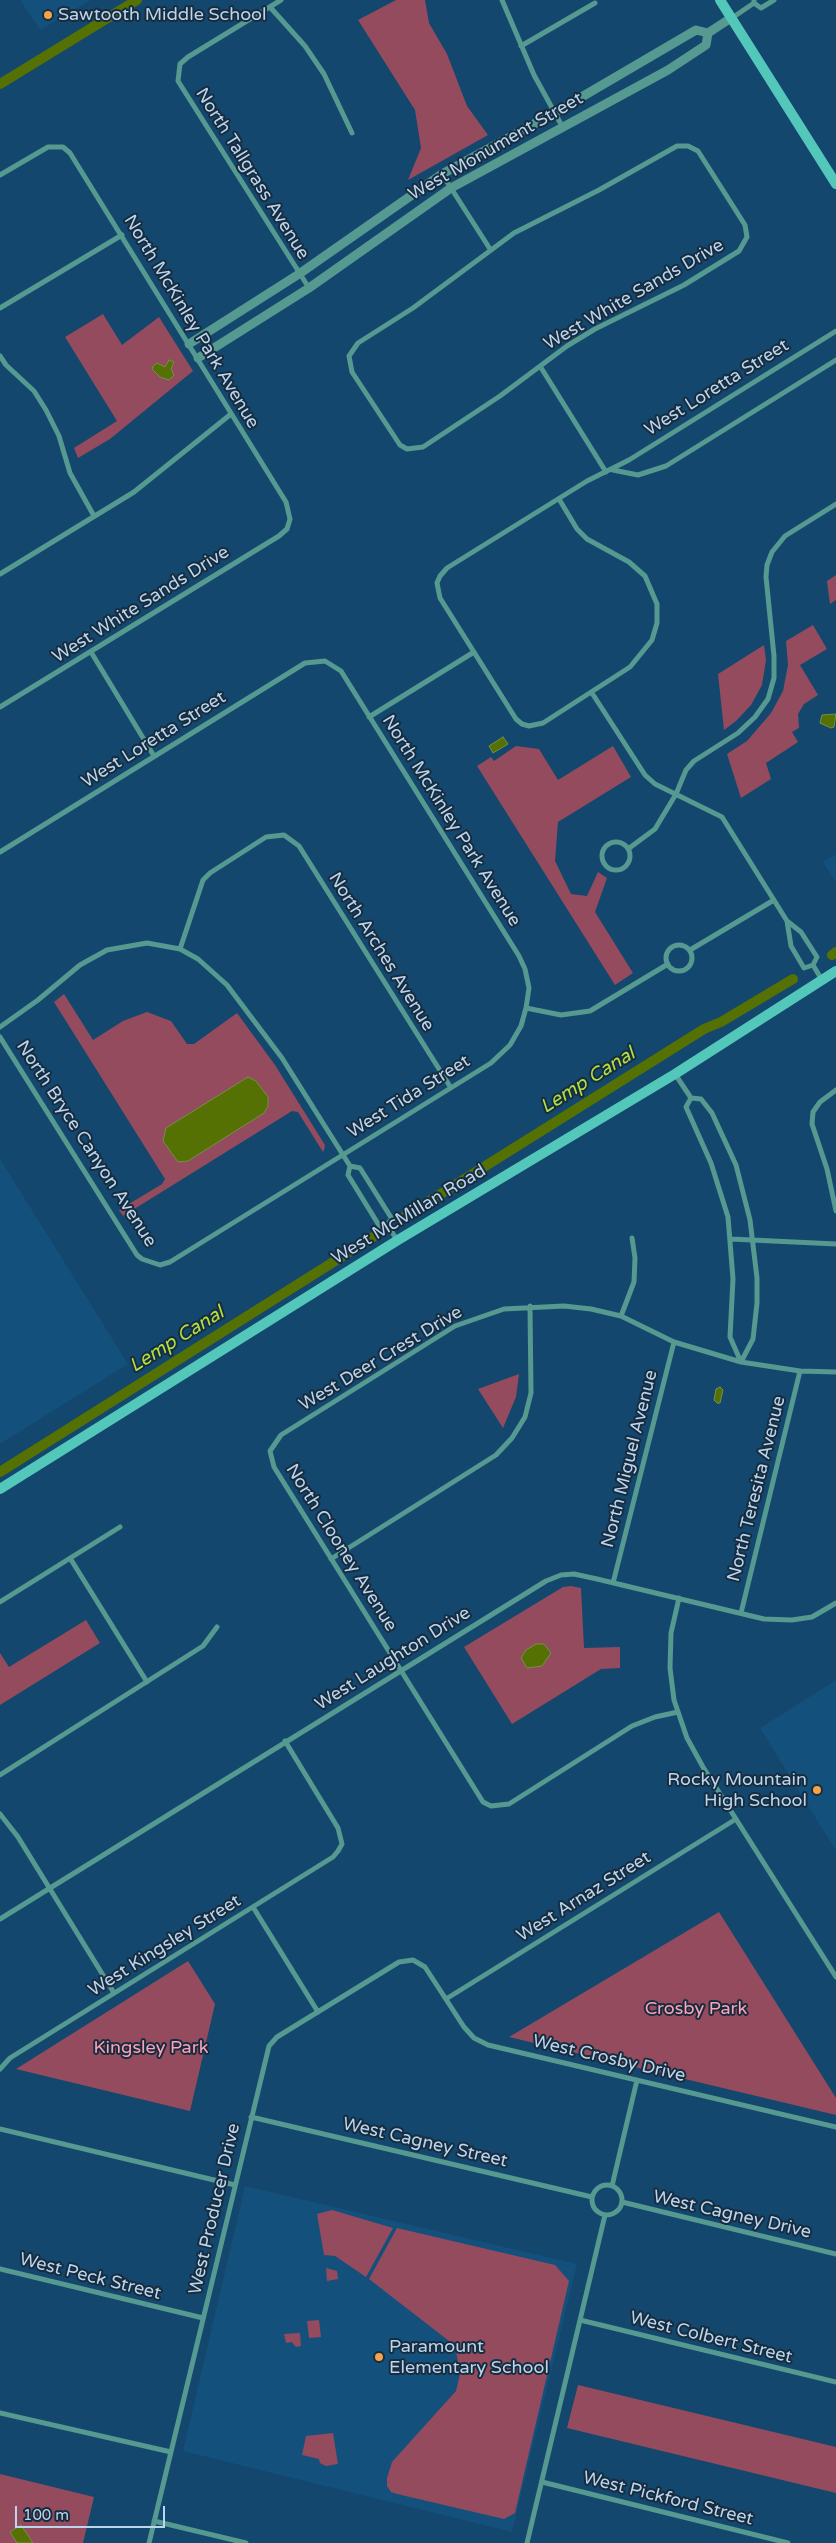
<!DOCTYPE html>
<html>
<head>
<meta charset="utf-8">
<style>
	body { margin:0 }
	#map { position:relative; width:836px; height:2543px; overflow:hidden; background:#13476d; font-family:"Varela Round",sans-serif }
	canvas { display:block }
	.scale { position:absolute; left:15px; top:2506px; width:150px; height:22px; box-sizing:border-box; border:2px solid #bcd5ec; border-top:0; padding-left:6px; font-size:15px; line-height:18px; white-space:nowrap; color:#bcd5ec; -webkit-text-stroke:4px #172c3e; paint-order:stroke }
</style>
</head>
<body>
<div id="map">
<canvas width="836" height="2543"></canvas>
<div class="scale">100 m</div>
</div>
<script>
const g = document.querySelector('canvas').getContext('2d');
g.lineJoin = 'round';
function fillPath(path, color) { g.fillStyle = color; g.fill(path, 'evenodd'); }
const toPath = rows => new Path2D(rows.map(r => 'M' + r).join(''));
function strokePath(path, color, width, dash) { g.strokeStyle = color; g.lineWidth = width; g.lineCap = dash ? 'butt' : 'round'; g.setLineDash(dash || []); g.stroke(path); }
function drawText(font, color, halo, rows, align = 'center') {
  g.font = font + ' "Varela Round",sans-serif'; g.lineWidth = 4; g.setLineDash([]); g.textBaseline = 'middle'; g.strokeStyle = halo; g.fillStyle = color; for (const [text, x, y, turn = 0] of rows) {
    g.save(); g.translate(x, y); g.rotate((+turn || 0) * Math.PI / 180); g.textAlign = isNaN(turn) ? turn : align; if (halo) g.strokeText(text, 0, 0); g.fillText(text, 0, 0); g.restore();
  }
}
fillPath(toPath([
	[20,0,91,0,40,30],
	[836,854,836,883,823,862],
	[0,1159,128,1364,0,1444],
	[836,1680,836,1851,760,1728],
	[245,2186,577,2264,512,2532,183,2451]
]), '#13507c');
fillPath(toPath([
	[396,0,425,0,429,23,447,54,467,106,488,135,408,180,421,148,415,110,358,20],
	[103,314,122,345,159,317,193,371,110,439,78,458,74,448,117,421,65,337],
	[836,575,836,600,830,604,827,581],
	[813,625,827,649,800,665,818,695,804,704,798,714,799,728,792,732,798,742,766,763,771,779,741,798,727,754,747,741,771,713,783,691,788,665,786,641],
	[764,645,766,660,762,685,751,705,736,721,724,730,718,674],
	[516,746,539,749,558,780,613,746,631,777,558,822,555,861,571,894,587,896,598,872,607,878,595,912,633,973,615,985,477,766,491,757,494,761],
	[64,994,93,1040,123,1021,147,1012,171,1021,187,1044,194,1044,237,1013,275,1065,325,1145,324,1150,323,1152,298,1112,292,1111,123,1216,119,1210,162,1184,165,1179,54,1002],
	[519,1374,516,1397,503,1428,478,1389],
	[571,1586,581,1588,584,1648,620,1647,620,1668,601,1669,512,1724,464,1647,563,1587],
	[86,1620,100,1643,0,1705,0,1653,9,1667],
	[719,1912,836,2098,836,2115,509,2037],
	[188,1961,215,2004,190,2111,16,2069],
	[332,2210,393,2228,366,2277,335,2256,324,2255,317,2214],
	[397,2228,555,2265,569,2281,515,2513,504,2519,397,2494,391,2492,387,2486,387,2478,392,2462,456,2391,460,2374,456,2351,449,2341,369,2279],
	[326,2268,337,2271,338,2279,327,2281],
	[319,2320,321,2337,309,2338,307,2321],
	[300,2333,301,2346,296,2347,292,2342,286,2343,284,2334],
	[578,2385,836,2447,836,2493,567,2428],
	[333,2433,338,2464,326,2466,320,2463,319,2459,302,2455,306,2436],
	[0,2474,94,2497,83,2543,0,2543]
]), '#944b5e');
const water = toPath([
	[169,360,174,362,171,369,174,375,169,380,160,377,152,369,153,366,157,363,165,367,169,360],
	[836,714,834,727,831,728,820,723,822,715,836,714],
	[503,737,508,744,493,753,489,746,503,737],
	[248,1077,256,1081,268,1097,268,1106,264,1113,188,1161,178,1162,163,1141,166,1128,248,1077],
	[720,1387,723,1390,720,1403,717,1403,714,1400,716,1389,720,1387],
	[536,1644,544,1644,551,1653,542,1666,527,1668,521,1658,526,1650,536,1644],
	[21,2525,33,2543,17,2543,10,2532,21,2525]
]);
fillPath(water, '#567103');
strokePath(water, '#758f49', 1);
strokePath(toPath([
	[0,84,137,0],
	[832,955,836,952],
	[404,1217,704,1029,721,1022,793,979],
	[0,1472,373,1237]
]), '#567103', 10);
strokePath(toPath([
	[281,0,188,57,180,64,178,81,309,288],
	[502,0,534,75,562,126],
	[754,0,754,3,761,8,774,0],
	[270,7,305,46,324,74,352,133],
	[732,18,754,3],
	[521,46,595,3],
	[677,146,688,146,698,151,745,225,747,237,739,251,684,285,595,329,567,346,500,396,423,447,407,449,400,445,352,372,349,356,358,343,413,308,514,233,599,190,677,146],
	[442,174,490,249],
	[0,175,48,147,63,147,70,153,286,502,290,519,287,529,279,536,0,707],
	[0,308,122,235],
	[0,356,6,365,34,391,46,410,59,436,70,473,94,516],
	[540,366,606,472],
	[613,470,638,475,666,466,836,360],
	[559,499,577,529,587,539,629,562,645,576,657,604,657,623,652,640,630,667,543,723,529,726,522,724,516,719,440,598,437,583,440,576,447,568,587,481,629,460,836,331],
	[0,574,134,492,231,414],
	[91,652,154,756],
	[592,693,645,775,655,784,722,817,787,921,801,932,817,957,813,965,804,968,791,946,787,921],
	[369,717,474,652],
	'602 856a14 14 0 1 1 28 0a14 14 0 1 1-28 0Z',
	[628,849,655,829,676,794,686,770,694,761,738,733,755,717,768,699,774,678,774,656,766,577,767,565,772,552,785,536,836,504],
	[0,852,305,663,325,661,341,671,519,956,525,969,529,988,526,1008],
	'666 958a13 13 0 1 1 26 0a13 13 0 1 1-26 0Z',
	[180,949,198,959,227,985,282,1058,350,1166],
	[690,950,774,900],
	[813,965,822,980],
	[0,1027,38,1000,80,965,107,950,147,943,180,949,203,880,210,873,266,837,284,835,299,846,451,1088],
	[0,1037,137,1255,142,1259,160,1265,170,1262,491,1063,510,1045,521,1026,526,1008,561,1015,590,1011,668,964],
	[675,1074,691,1098],
	[836,1090,820,1102,813,1112,812,1124,827,1169,836,1211],
	[691,1098,701,1099,712,1113,736,1165,750,1220,757,1278,757,1303,753,1339,741,1362,730,1337,733,1279,728,1217,711,1163,686,1107,691,1098],
	[350,1166,360,1168,392,1219,387,1224,380,1227,348,1175,350,1166],
	[387,1224,397,1240],
	[731,1239,836,1244],
	[621,1316,634,1282,635,1258,632,1238],
	[70,1558,147,1682],
	[331,1559,496,1455,512,1438,525,1417,531,1393,530,1306],
	[613,1583,674,1342],
	[679,1598,671,1633,670,1668,674,1700,687,1738,703,1767,836,1977],
	[0,1602,120,1527],
	[741,1613,800,1371],
	[678,1712,655,1717,632,1726,509,1804,491,1806,483,1802,274,1467,270,1451,281,1435,455,1326,504,1309,564,1306,591,1309,621,1316,674,1342,741,1362,800,1371,836,1372],
	[0,1775,203,1646,217,1627],
	[0,1814,18,1837,114,1993],
	[253,1907,318,2012],
	[0,1919,546,1581,561,1575,574,1574,597,1579,764,1619,792,1620,812,1617,836,1603],
	[446,1999,736,1819],
	[0,2069,10,2058,333,1857,338,1851,342,1844,338,1828,285,1741],
	[251,2117,592,2197],
	[0,2129,235,2185],
	'592 2200a15 15 0 1 1 30 0a15 15 0 1 1-30 0Z',
	[612,2186,637,2080],
	[622,2202,836,2254],
	[0,2269,203,2318],
	[580,2320,836,2382],
	[0,2413,171,2452],
	[542,2482,788,2543],
	[154,2521,246,2543],
	[149,2543,269,2046,277,2037,399,1962,413,1960,425,1967,464,2027,474,2038,488,2045,836,2127],
	[527,2543,605,2215]
]), '#559990', 5);
strokePath(toPath([
	[189,344,299,274,442,174,556,112,696,30,708,33,731,18],
	[198,358,309,288,451,188,668,70,706,45,708,33]
]), '#559990', 9);
strokePath(toPath([
	[720,0,836,184],
	[0,1489,398,1240,675,1074,836,971]
]), '#53c8ba', 10);
for (const [x, y, r, color] of [
	[48,15,5,"#f6a247"],
	[817,1790,5,"#f6a247"],
	[379,2357,5,"#f6a247"]
]) { const dot = new Path2D(); dot.arc(x, y, r, 0, 2 * Math.PI); g.fillStyle = color; g.fill(dot); strokePath(dot, '#172c3e', 2); }
drawText('18px', '#bcd5ec', '#172c3e', [
	["Sawtooth Middle School",58,15],
	["Rocky Mountain",807,1780,"right"],
	["High School",807,1801,"right"],
	["Paramount",389,2347],
	["Elementary School",389,2368]
], 'left');
drawText('18px', '#bcd5ec', '#172c3e', [
	["West Monument Street",496,147,-30],
	["North Tallgrass Avenue",252,174,58],
	["West White Sands Drive",634,295,-30],
	["North McKinley Park Avenue",191,322,59],
	["West Loretta Street",717,388,-32],
	["West White Sands Drive",141,605,-32],
	["West Loretta Street",154,740,-32],
	["North McKinley Park Avenue",451,821,58],
	["North Arches Avenue",381,952,58],
	["West Tida Street",409,1097,-32],
	["North Bryce Canyon Avenue",86,1144,57],
	["West McMillan Road",409,1215,-31],
	["West Deer Crest Drive",381,1359,-31],
	["North Miguel Avenue",630,1459,-76],
	["North Teresita Avenue",757,1489,-76],
	["North Clooney Avenue",341,1548,58],
	["West Laughton Drive",393,1659,-32],
	["West Arnaz Street",584,1897,-32],
	["West Kingsley Street",165,1946,-32],
	["West Crosby Drive",609,2059,13],
	["West Cagney Street",425,2143,13],
	["West Producer Drive",215,2209,-77],
	["West Cagney Drive",732,2215,13],
	["West Peck Street",90,2277,14],
	["West Colbert Street",711,2338,14],
	["West Pickford Street",668,2499,14]
]);
drawText('18px', '#fea2b7', '#172c3e', [
	["Crosby Park",696,2009],
	["Kingsley Park",151,2048]
]);
drawText('italic 19px', '#b2e142', '#172c3e', [
	["Lemp Canal",588,1081,-32],
	["Lemp Canal",177,1340,-32]
]);
</script>
</body>
</html>
